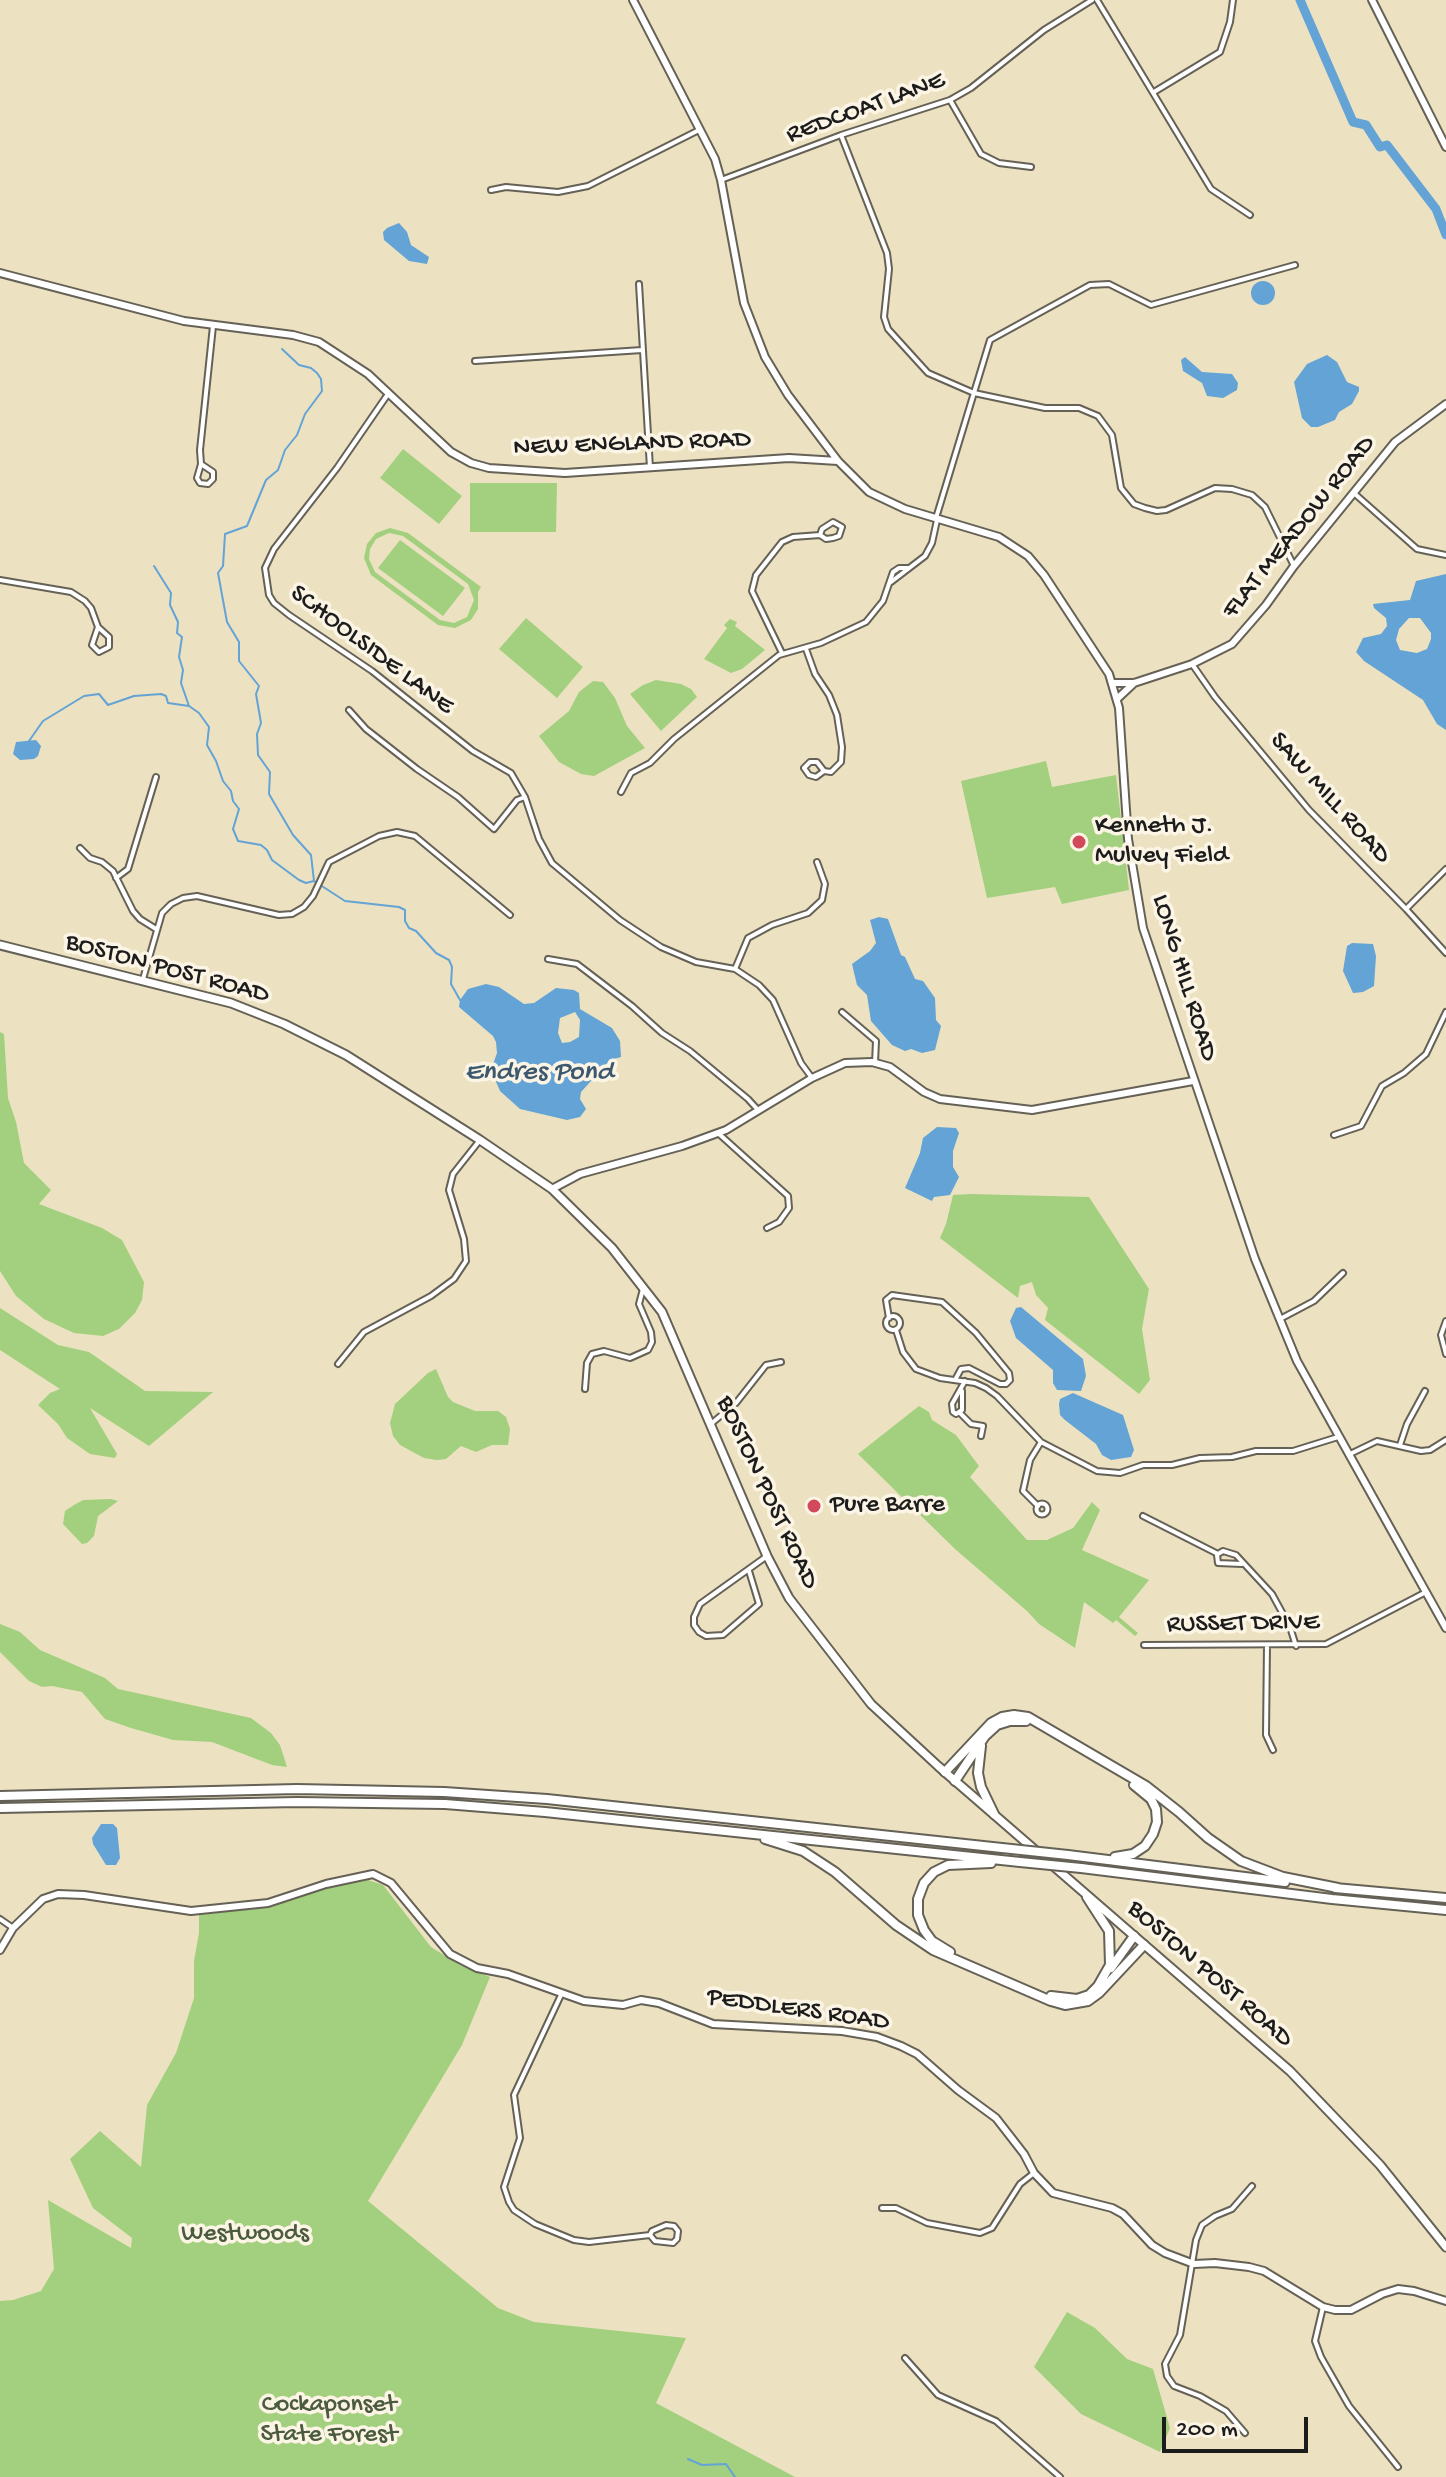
<!DOCTYPE html>
<html>
<head>
<meta charset="utf-8">
<style>
	body { margin:0 }
	#map { position:relative; width:1446px; height:2477px; overflow:hidden; background:#ece2c1; font-family:"Gochi Hand",sans-serif }
	canvas { display:block }
	.scale { position:absolute; left:1162px; top:2417px; width:146px; height:36px; box-sizing:border-box; border:4px solid #1c1c1c; border-top:0; padding-left:10px; font-size:24px; line-height:28px; white-space:nowrap; color:#1c1c1c; -webkit-text-stroke:6px #fcf5e5; paint-order:stroke }
</style>
</head>
<body>
<div id="map">
<canvas width="1446" height="2477"></canvas>
<div class="scale">200 m</div>
</div>
<script>
const g = document.querySelector('canvas').getContext('2d');
g.lineJoin = 'round';
function fillPath(path, color) { g.fillStyle = color; g.fill(path, 'evenodd'); }
const toPath = rows => new Path2D(rows.map(r => 'M' + r).join(''));
function strokePath(path, color, width, dash) { g.strokeStyle = color; g.lineWidth = width; g.lineCap = dash ? 'butt' : 'round'; g.setLineDash(dash || []); g.stroke(path); }
function drawText(font, color, halo, rows, align = 'center') {
  g.font = font + ' "Gochi Hand",sans-serif'; g.lineWidth = 7; g.setLineDash([]); g.textBaseline = 'middle'; g.strokeStyle = halo; g.fillStyle = color; for (const [text, x, y, turn = 0] of rows) {
    g.save(); g.translate(x, y); g.rotate((+turn || 0) * Math.PI / 180); g.textAlign = isNaN(turn) ? turn : align; if (halo) g.strokeText(text, 0, 0); g.fillText(text, 0, 0); g.restore();
  }
}
fillPath(toPath([
	[403,449,462,496,439,524,380,478],
	[470,483,557,483,556,532,470,532],
	[390,528,408,533,481,587,478,592,478,609,471,620,455,628,438,625,371,575,364,558,367,544,376,533],
	[389,533,403,536,468,584,474,600,467,617,454,623,440,620,375,572,369,559,370,549,376,539],
	[400,540,465,588,443,616,378,568],
	[526,618,583,667,557,698,499,649],
	[730,619,737,622,735,626,765,650,742,669,731,673,704,659,727,628,724,625],
	[656,680,681,684,691,689,697,697,661,731,630,694,643,685],
	[593,681,603,682,615,698,627,726,645,748,594,776,581,774,559,762,539,736,569,711,579,692],
	[1046,761,1052,787,1116,775,1129,890,1062,904,1055,887,987,898,961,781],
	[0,1032,4,1034,8,1098,16,1122,24,1163,51,1190,39,1204,102,1228,122,1240,144,1282,142,1300,135,1313,119,1329,103,1336,74,1333,44,1319,16,1296,0,1271],
	[971,1194,1089,1197,1149,1289,1142,1329,1150,1380,1139,1394,1045,1320,1048,1308,1036,1295,1032,1282,1020,1286,1018,1298,940,1238,946,1224,953,1195],
	[0,1308,58,1345,89,1352,145,1391,213,1392,149,1446,90,1408,117,1454,115,1458,90,1454,67,1438,58,1424,38,1405,50,1393,60,1389,0,1350],
	[436,1369,448,1397,453,1402,475,1411,498,1411,506,1417,510,1429,508,1445,492,1445,476,1452,461,1446,446,1459,437,1460,424,1458,400,1445,393,1436,390,1423,395,1404,428,1373],
	[919,1406,929,1412,932,1420,956,1435,979,1466,970,1477,1027,1540,1047,1540,1073,1528,1092,1502,1100,1510,1082,1550,1149,1580,1119,1617,1138,1633,1135,1636,1116,1620,1113,1623,1084,1602,1075,1648,1039,1624,1027,1611,955,1549,858,1454],
	[111,1499,118,1501,98,1516,94,1536,87,1543,82,1544,63,1524,65,1511,74,1505,83,1500],
	[0,1624,20,1632,40,1650,105,1678,118,1689,251,1718,271,1733,280,1745,287,1767,272,1765,212,1742,173,1740,131,1728,105,1719,82,1692,52,1686,42,1687,29,1681,0,1652],
	[368,1880,383,1885,431,1947,460,1965,490,1977,462,2045,368,2201,498,2308,534,2322,686,2338,656,2403,795,2477,0,2477,0,2301,13,2300,41,2291,54,2269,48,2200,131,2248,132,2238,93,2208,70,2159,100,2131,141,2167,147,2105,176,2053,194,1998,194,1961,199,1933,199,1915,259,1908,334,1885],
	[1067,2312,1095,2328,1127,2359,1153,2369,1170,2428,1160,2452,1081,2414,1034,2367]
]), '#a2d07e');
fillPath(toPath([
	[399,223,407,232,411,245,429,257,427,264,409,261,384,240,383,232,387,228],
	'1251 293a12 12 0 1 1 24 0a12 12 0 1 1-24 0Z',
	[1327,355,1337,362,1347,382,1359,387,1359,391,1352,404,1339,412,1335,420,1318,427,1311,427,1302,418,1294,382,1307,364],
	[1185,357,1202,372,1232,374,1238,383,1237,390,1223,398,1207,396,1202,383,1183,371,1181,360],
	[1446,574,1446,730,1437,724,1423,700,1364,661,1356,652,1363,638,1381,634,1387,626,1386,618,1374,608,1373,604,1410,600,1416,581],
	[1409,618,1420,618,1431,633,1431,639,1427,649,1417,653,1400,650,1396,640,1399,629],
	[36,740,41,746,38,756,34,759,20,760,13,754,16,742],
	[879,917,888,919,901,955,905,957,915,979,923,981,935,998,936,1020,941,1026,935,1050,922,1053,911,1049,905,1051,892,1045,871,1021,867,995,857,985,852,964,870,951,876,943,870,920],
	[1352,943,1373,944,1376,956,1374,986,1363,992,1353,993,1343,971,1347,946],
	[486,984,499,987,524,1004,534,1003,556,988,574,990,579,993,580,1009,612,1028,620,1041,621,1057,610,1060,581,1092,580,1099,586,1109,580,1117,567,1120,520,1109,500,1091,491,1070,497,1053,496,1042,493,1036,459,1007,460,1000,468,989],
	[575,1012,580,1020,579,1037,570,1042,562,1043,558,1033,560,1018],
	[937,1127,956,1128,959,1133,953,1151,953,1167,959,1177,950,1195,934,1197,932,1201,905,1188,920,1153,923,1138],
	[1021,1307,1083,1359,1086,1376,1081,1391,1057,1390,1053,1383,1053,1370,1016,1338,1010,1321,1016,1308],
	[1073,1393,1123,1415,1134,1450,1131,1457,1111,1460,1102,1455,1096,1444,1065,1420,1060,1415,1059,1404,1060,1399],
	[101,1824,113,1824,117,1828,120,1858,116,1865,106,1865,93,1844,92,1838]
]), '#63a3d5');
strokePath(toPath([
	[282,349,299,365,311,368,317,373,321,379,322,391,305,414,297,435,285,450,278,470,266,480,247,526,225,534,223,566,218,573,227,622,239,642,239,661,259,686,256,694,261,723,257,734,258,755,270,772,269,794,293,835,311,855,314,881,345,901,399,907,405,910,405,921,409,928,416,931,436,953,449,960,452,967,451,984,460,1000],
	[154,566,171,593,170,605,178,622,177,633,182,637,179,657,183,670,181,683,189,706,199,713,209,727,207,745,216,761,223,781,231,791,233,801,239,809,233,829,238,841,261,845,267,850,272,860,299,880,306,883,314,881],
	[29,741,43,721,84,696,99,694,108,705,134,696,161,694,166,696,168,703,189,706],
	[688,2459,702,2465,726,2464,735,2477]
]), '#63a3d5', 2);
strokePath(toPath([
	[1300,0,1353,122,1366,125,1380,147,1387,145,1436,209,1446,235]
]), '#63a3d5', 9);
const street = toPath([
	[1097,0,1211,189,1250,215],
	[1154,92,1220,52,1230,22,1233,0],
	[950,100,981,154,999,163,1031,167],
	[841,135,887,253,889,269,884,317,888,329,928,373,974,393,1045,408,1079,408,1098,416,1112,435,1121,488,1134,504,1145,508,1157,511,1166,510,1215,488,1232,489,1252,495,1265,507,1294,566],
	[721,180,841,135,950,100,971,88,1044,30,1092,0],
	[491,190,506,187,558,192,588,186,699,130],
	[639,284,650,468],
	[475,361,642,350],
	[388,394,337,468,274,549,265,568,269,595,274,603,289,615,372,671,473,751,511,773,525,797,539,839,552,863,620,920,661,947,696,962,735,969,759,985,773,1000,801,1063,812,1078],
	[201,464,213,472,213,479,208,484,200,483,197,478,201,464,200,450,213,326],
	[1355,494,1417,549,1446,555],
	[936,518,990,340,1090,285,1109,284,1151,305,1295,265],
	[0,580,71,592,85,601,91,608,98,627,109,637,109,647,99,652,92,645,98,627],
	[891,582,925,556,932,543,937,520],
	[806,649,815,674,829,695,837,715,842,747,841,762,831,772,824,771,817,762,810,762,804,768,809,775,816,777,824,771],
	[782,653,752,591,756,575,782,542,793,537,820,535,826,539,833,538,839,536,842,527,833,522,822,529,820,535],
	[1192,664,1215,697,1309,810,1406,909,1446,953],
	[349,710,366,729,417,769,458,797,494,829,517,800,525,797],
	[621,792,631,773,650,763,674,739,779,655,821,643,866,622,883,601,893,572,899,568,908,568],
	[80,848,90,858,102,862,113,871,133,911,140,919,156,929],
	[116,878,128,869,156,777],
	[1406,909,1446,869],
	[548,959,577,964,632,1006,662,1033,690,1051,748,1099,758,1110],
	[735,969,748,938,772,925,808,913,822,900,825,884,817,862],
	[143,979,162,913,171,904,183,898,197,896,279,915,292,914,304,907,313,896,329,862,379,836,397,832,415,836,510,915],
	[842,1012,876,1041,875,1063],
	[718,1133,788,1196,789,1208,779,1222,767,1228],
	[1334,1135,1361,1126,1382,1086,1404,1073,1426,1054,1446,1012],
	'886 1323a7 7 0 1 1 14 0a7 7 0 1 1-14 0Z',
	[889,1318,886,1300,892,1295,942,1302,976,1333,1009,1373,1010,1380,1006,1384,1000,1384,969,1368,961,1369,955,1380],
	[1280,1319,1314,1301,1343,1273],
	[1446,1321,1441,1335,1446,1354],
	[896,1330,903,1352,916,1369,940,1378,975,1383,986,1388,997,1396,1041,1442,1097,1471,1120,1473,1143,1465,1172,1465,1200,1458,1232,1457,1256,1451,1293,1451,1338,1437],
	[338,1364,364,1332,431,1296,454,1279,466,1261,464,1239,449,1190,453,1174,480,1140],
	[585,1389,587,1363,592,1354,604,1351,630,1358,648,1350,652,1342,651,1332,639,1304,643,1289],
	[962,1391,962,1410,956,1414,953,1412,952,1404,965,1381],
	[960,1413,971,1424,983,1426,981,1436],
	[712,1423,736,1403,766,1365,781,1362],
	[1400,1445,1407,1424,1425,1391],
	[1350,1454,1377,1441,1421,1451,1430,1450,1446,1440],
	'1036.5 1509a5.5 5.5 0 1 1 11 0a5.5 5.5 0 1 1-11 0Z',
	[1038,1506,1023,1491,1030,1460,1041,1442],
	[1143,1516,1218,1554,1223,1551,1236,1555,1272,1594,1290,1627,1296,1646],
	[1217,1555,1218,1563,1242,1564],
	[749,1571,759,1604,723,1635,706,1636,699,1632,694,1625,694,1617,700,1604,767,1556],
	[1144,1645,1326,1644,1426,1592],
	[1267,1645,1266,1735,1273,1750],
	[0,1919,13,1928],
	[561,1995,514,2095,520,2138,504,2187,509,2202,514,2210,535,2224,574,2240,589,2242,650,2235,655,2241,673,2243,677,2239,678,2231,674,2226,666,2225,652,2231,650,2235],
	[882,2208,896,2208,927,2223,980,2233,992,2228,1020,2184,1034,2173],
	[1323,2307,1315,2341,1321,2357,1349,2406,1398,2467],
	[905,2358,938,2395,996,2421,1060,2477],
	[1245,2433,1226,2411,1200,2396,1174,2386,1167,2376,1165,2364,1180,2335,1196,2240,1202,2225,1215,2216,1232,2209,1252,2186]
]);
const secondary = toPath([
	[633,0,715,159,721,180,744,303,765,357,788,395,838,461,869,492,905,509,999,537,1028,556,1044,575,1109,674,1119,708,1128,839,1143,928,1255,1259,1297,1361,1446,1628],
	[1372,0,1446,147],
	[0,273,184,321,293,335,319,342,368,374,451,452,471,463,489,468,565,473,789,458,838,461],
	[1112,683,1134,683,1192,664,1232,644,1266,605,1294,566,1395,442,1446,404],
	[1117,699,1134,683],
	[552,1189,580,1174,682,1146,726,1130,812,1078,845,1063,872,1062,890,1067,924,1092,940,1099,1032,1110,1193,1081],
	[0,1950,13,1928,43,1899,58,1894,84,1895,191,1911,268,1903,326,1884,373,1874,391,1883,450,1954,477,1968,508,1974,584,2001,623,2005,641,2000,659,2003,713,2024,842,2031,877,2037,901,2046,917,2054,958,2090,996,2118,1024,2154,1034,2173,1053,2193,1112,2208,1123,2214,1152,2245,1165,2253,1194,2264,1215,2263,1249,2267,1264,2271,1323,2307,1335,2310,1351,2310,1382,2294,1398,2289,1414,2291,1446,2301]
]);
const primary = toPath([
	[0,945,231,1003,284,1024,346,1055,480,1140,552,1189,612,1248,662,1312,767,1556,789,1598,871,1704,938,1766,1290,2071,1380,2165,1446,2247]
]);
const highway = toPath([
	[981,1746,978,1773,981,1787,994,1814],
	[945,1772,991,1723,1002,1717,1014,1715,1028,1717,1146,1786,1179,1812,1208,1838,1241,1861,1283,1877,1338,1888],
	[955,1781,985,1736,997,1725,1010,1721,1026,1721],
	[0,1796,297,1789,444,1792,547,1799,1002,1848],
	[0,1808,297,1802,445,1804,545,1812,1020,1862],
	[765,1839,803,1851,835,1872,896,1925,933,1950,1051,2001,1065,2005,1088,2001,1099,1993,1144,1945],
	[1068,1855,1285,1882],
	[1115,1857,1133,1854,1145,1846,1153,1834,1157,1822,1156,1809,1151,1799,1134,1785],
	[1081,1868,1332,1899,1446,1910],
	[1335,1888,1446,1898],
	[950,1952,932,1941,924,1930,918,1915,918,1899,924,1883,934,1872,948,1865,991,1863],
	[1111,1968,1134,1936],
	[1051,1996,1077,1999,1089,1995,1098,1986,1110,1965,1109,1931,1087,1897]
]);
strokePath(street, '#656156', 8);
strokePath(secondary, '#656156', 10);
strokePath(primary, '#656156', 11);
strokePath(highway, '#656156', 12);
strokePath(street, '#fff', 4);
strokePath(secondary, '#fff', 6);
strokePath(primary, '#fff', 7);
strokePath(highway, '#fff', 8);
const highwayBridge = toPath([
	[1002,1848,1068,1855],
	[1020,1862,1081,1868]
]);
strokePath(highwayBridge, '#656156', 12, []);
strokePath(highwayBridge, '#fff', 8);
for (const [x, y, r, color] of [
	[1079,842,8,"#d1495b"],
	[814,1506,8,"#d1495b"]
]) { const dot = new Path2D(); dot.arc(x, y, r, 0, 2 * Math.PI); g.fillStyle = color; g.fill(dot); strokePath(dot, '#fcf5e5', 3); }
drawText('26px', '#1c1c1c', '#fcf5e5', [
	["REDCOAT LANE",866,109,-20],
	["NEW ENGLAND ROAD",632,445,-2],
	["FLAT MEADOW ROAD",1300,528,-51],
	["SCHOOLSIDE LANE",371,651,37],
	["SAW MILL ROAD",1329,799,48],
	["BOSTON POST ROAD",167,970,15],
	["LONG HILL ROAD",1183,978,73],
	["BOSTON POST ROAD",766,1493,65],
	["RUSSET DRIVE",1243,1625,-1],
	["BOSTON POST ROAD",1209,1975,41],
	["PEDDLERS ROAD",798,2011,8]
]);
drawText('26px', '#1c1c1c', '#fcf5e5', [
	["Kenneth J.",1095,827],
	["Mulvey Field",1095,857],
	["Pure Barre",830,1506]
], 'left');
drawText('26px', '#4b5b3e', '#fcf5e5', [
	["Westwoods",245,2235],
	["Cockaponset",329,2406],
	["State Forest",329,2436]
]);
drawText('italic 28px', '#3c596f', '#fcf5e5', [
	["Endres Pond",539,1074]
]);
</script>
</body>
</html>
